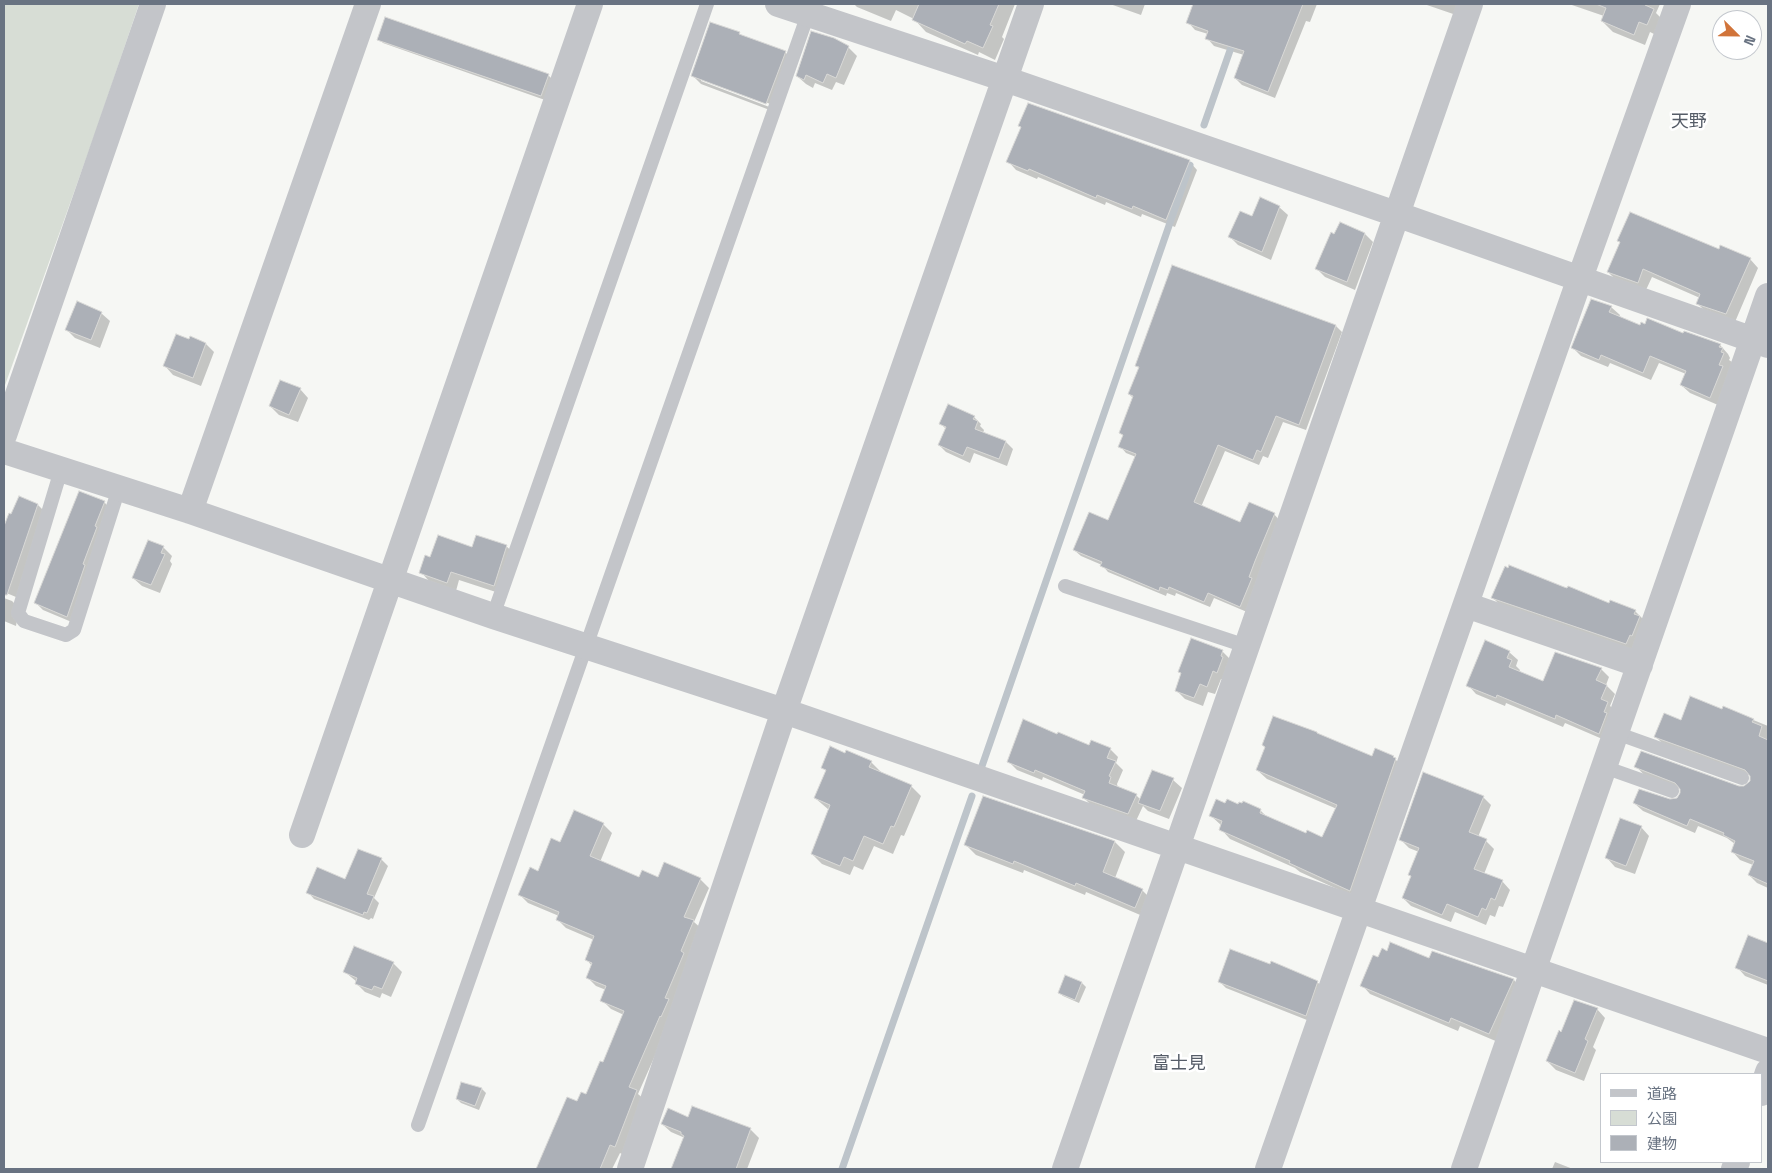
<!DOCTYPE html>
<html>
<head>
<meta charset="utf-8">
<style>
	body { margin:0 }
	#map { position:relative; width:1772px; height:1173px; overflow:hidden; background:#f6f7f4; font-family:"Space Grotesk","Noto Sans JP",sans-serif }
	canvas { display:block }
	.frame { position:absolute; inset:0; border:5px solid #697382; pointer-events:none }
	.legend { position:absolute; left:1600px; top:1073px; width:162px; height:90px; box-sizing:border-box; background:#fff; border:1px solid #c3c7cd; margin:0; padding:6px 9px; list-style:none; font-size:15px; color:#697382 }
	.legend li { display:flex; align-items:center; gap:10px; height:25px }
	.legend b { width:25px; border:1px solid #c3c7cd }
	.north { position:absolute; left:1712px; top:10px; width:50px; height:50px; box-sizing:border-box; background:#fff; border:1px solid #c3c7cd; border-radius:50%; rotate:113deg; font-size:14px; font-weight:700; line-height:20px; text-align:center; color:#697382 }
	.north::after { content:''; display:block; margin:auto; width:18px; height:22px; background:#d1743a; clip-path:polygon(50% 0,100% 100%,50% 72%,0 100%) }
</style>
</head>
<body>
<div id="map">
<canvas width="1772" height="1173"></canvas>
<div class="frame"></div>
<ul class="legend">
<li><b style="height:6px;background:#c3c5c9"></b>道路</li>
<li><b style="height:14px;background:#d7ddd5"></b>公園</li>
<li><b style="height:14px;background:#acb0b7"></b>建物</li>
</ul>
<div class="north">N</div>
</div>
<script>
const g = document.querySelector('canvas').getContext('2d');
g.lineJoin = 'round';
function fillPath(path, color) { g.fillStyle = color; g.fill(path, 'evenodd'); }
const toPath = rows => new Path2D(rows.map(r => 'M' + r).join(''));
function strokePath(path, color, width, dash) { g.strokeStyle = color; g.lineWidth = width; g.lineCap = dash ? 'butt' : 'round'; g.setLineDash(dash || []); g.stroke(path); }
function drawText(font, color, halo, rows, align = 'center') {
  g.font = font + ' "Space Grotesk","Noto Sans JP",sans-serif'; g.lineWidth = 5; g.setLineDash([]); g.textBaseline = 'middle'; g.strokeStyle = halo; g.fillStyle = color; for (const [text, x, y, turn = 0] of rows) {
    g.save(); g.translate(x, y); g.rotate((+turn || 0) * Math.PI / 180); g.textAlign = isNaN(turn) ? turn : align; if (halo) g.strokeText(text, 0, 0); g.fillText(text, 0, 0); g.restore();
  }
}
fillPath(toPath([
	[4,4,139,4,97,128,4,388]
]), '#d7ddd5');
fillPath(toPath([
	[854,4,1015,4,1002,37,1004,39,995,60,979,52,978,55,926,32,914,19,896,10,891,21,857,7],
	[1110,4,1145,4,1141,15],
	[1194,4,1317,4,1310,22,1306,21,1275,98,1242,85,1235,78,1244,55,1214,46,1207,38,1208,34,1195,30,1188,22],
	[1424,4,1463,4,1459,16],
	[1569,4,1660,4,1656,13,1664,21,1658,36,1650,32,1645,45,1613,32,1602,21,1604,16],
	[739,33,743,37,785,52,794,61,775,112,701,84,693,76],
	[701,78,773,105,772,108,701,81],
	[379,39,548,75,552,79,545,100,383,43],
	[848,47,857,56,844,85,836,82,832,90,815,83,813,88,806,84,797,76],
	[1019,126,1189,161,1197,170,1175,227,1142,214,1141,217,1106,202,1105,205,1038,177,1037,179,1016,170,1008,161,1022,128],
	[1279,207,1288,215,1271,260,1238,245,1230,237,1252,217],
	[1365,234,1373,242,1355,290,1325,277,1317,269,1335,235],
	[1619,241,1720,251,1750,259,1758,268,1735,322,1706,312,1697,303,1700,298,1652,277,1646,290,1617,281,1608,272,1621,243],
	[1592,300,1611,307,1620,315,1619,318,1640,327,1684,334,1720,345,1728,354,1730,358,1729,360,1732,362,1718,405,1690,393,1681,385,1686,374,1659,363,1651,380,1610,363,1608,367,1581,356,1573,348],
	[101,313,110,321,100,348,75,338,66,329],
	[1336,326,1342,332,1306,430,1283,422,1268,458,1263,456,1259,465,1225,451,1201,507,1241,524,1274,514,1280,521,1247,612,1214,598,1210,607,1176,593,1175,596,1167,593,1166,596,1108,572,1102,565,1081,556,1074,550,1108,521,1136,457,1126,453,1120,446,1124,436,1120,432,1133,398,1129,394,1140,369,1136,366],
	[191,338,206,344,214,352,201,386,173,375,165,366],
	[300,389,308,398,298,422,279,415,270,406],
	[974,417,981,424,980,426,984,430,983,433,1006,442,1013,449,1007,466,974,453,970,463,946,452,939,445,946,429,941,424],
	[104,502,111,509,74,623,43,610,36,603],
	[37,504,45,512,16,597,4,592,4,554,9,539,4,533,4,529,10,515],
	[148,541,163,547,172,556,170,561,172,564,160,593,142,586,133,578],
	[506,546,515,554,502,594,459,580,456,591,429,581,421,572,431,559,473,549],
	[1564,589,1635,611,1644,620,1635,652,1501,606,1493,598],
	[4,598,12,601,19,608,16,626,4,621],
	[1222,651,1231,660,1226,681,1221,679,1215,694,1208,692,1203,706,1185,699,1176,690,1182,675,1180,672],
	[1509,652,1518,660,1516,666,1520,670,1519,672,1543,682,1601,669,1609,677,1606,685,1615,694,1610,706,1616,711,1607,741,1565,723,1563,727,1506,703,1505,706,1476,694,1468,685],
	[1724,708,1768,726,1768,888,1757,883,1749,875,1753,865,1740,860,1732,851,1735,844,1727,838,1698,826,1695,833,1643,811,1634,803,1678,799,1682,790,1644,775,1636,766,1739,788,1748,786,1752,781,1751,776,1664,745,1656,737,1681,722,1723,711],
	[1058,735,1090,746,1110,749,1118,757,1116,763,1123,770,1117,784,1118,788,1136,795,1141,800,1173,780,1182,788,1169,819,1148,811,1143,806,1136,821,1092,806,1084,798,1085,795,1043,777,1042,780,1017,770,1009,762],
	[846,754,871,762,881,772,881,773,911,786,921,796,904,836,901,835,893,854,874,846,863,870,854,866,850,875,822,864,812,854,829,810,815,798,827,772,822,767],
	[1373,757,1393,757,1405,769,1359,899,1300,872,1295,868,1230,839,1221,829,1222,826,1210,815,1226,804,1260,810,1268,818,1307,835,1323,838,1337,809,1267,779,1257,770],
	[983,797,1115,842,1125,852,1115,878,1142,890,1152,900,1145,917,1086,892,1085,895,1024,870,1023,873,976,855,966,845],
	[1483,797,1491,805,1478,837,1486,841,1494,849,1484,874,1502,881,1510,890,1503,907,1499,906,1495,917,1490,915,1486,925,1455,912,1451,922,1411,906,1403,898,1412,877,1410,875,1419,852,1409,848,1401,840],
	[575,812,603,824,612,833,600,862,640,878,700,879,709,888,694,922,703,930,669,1024,638,1094,645,1100,624,1155,620,1153,612,1169,537,1169,567,1098,578,1102,586,1095,604,1064,624,1015,611,1009,602,1000,606,990,596,986,587,977,592,966,586,959,594,940,566,928,557,919,559,916,528,903,519,894,561,844],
	[1641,827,1649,836,1635,874,1615,867,1607,858],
	[359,850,381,859,388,866,374,898,379,903,373,919,371,918,369,920,314,899,308,892,346,881],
	[1748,937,1768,945,1768,985,1745,976,1737,967],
	[1433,952,1514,980,1522,989,1498,1042,1460,1026,1458,1031,1370,994,1362,985,1379,959,1429,960],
	[393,963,402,972,391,997,382,993,380,998,365,992,356,983,357,982,345,972],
	[1219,981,1317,982,1324,988,1312,1022,1226,988],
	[1082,983,1086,987,1079,1003,1063,996,1059,993],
	[1597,1009,1605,1018,1593,1047,1596,1050,1584,1081,1556,1070,1547,1061,1562,1033],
	[462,1083,482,1089,486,1093,479,1110,461,1103,457,1099],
	[693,1107,751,1130,759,1138,747,1169,672,1169,685,1138,671,1132,662,1124,688,1118],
	[1555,1162,1573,1169,1552,1169]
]), '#0003');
strokePath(toPath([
	[1204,125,1234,39],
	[982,766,1190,165],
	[842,1169,972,796]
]), '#bdc4ca', 7);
const building = toPath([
	[919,4,999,4,990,25,993,26,983,48,967,41,965,44,912,20,919,4],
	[1193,4,1303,4,1268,92,1234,78,1244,51,1205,39,1208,31,1186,23,1193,4],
	[1596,4,1646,4,1645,5,1654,9,1647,25,1639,22,1634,35,1601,21,1606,8,1596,4],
	[385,17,549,74,541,96,377,40,385,17],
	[710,22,740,32,739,34,786,51,766,104,691,76,710,22],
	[811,31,834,38,849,46,836,78,827,74,823,83,806,75,804,80,796,76,811,31],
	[1028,103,1190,160,1166,220,1133,206,1132,209,1097,195,1096,198,1029,169,1028,171,1006,162,1021,127,1018,126,1028,103],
	[1260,197,1280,206,1262,252,1228,237,1240,211,1252,216,1260,197],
	[1630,212,1719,249,1720,245,1751,258,1726,314,1696,304,1700,294,1643,269,1638,283,1607,272,1620,242,1617,241,1630,212],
	[1340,222,1365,233,1347,282,1315,269,1331,232,1334,234,1340,222],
	[1172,265,1336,325,1299,425,1276,416,1261,452,1257,450,1253,460,1218,445,1194,502,1240,522,1249,502,1275,513,1255,561,1249,577,1252,578,1240,607,1208,593,1204,602,1169,587,1168,590,1160,587,1159,591,1100,566,1102,562,1073,550,1089,512,1108,520,1136,454,1118,447,1123,435,1119,433,1133,396,1128,394,1139,367,1135,366,1172,265],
	[1591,299,1612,306,1609,312,1640,325,1641,322,1645,324,1647,318,1683,333,1684,331,1721,344,1719,347,1723,348,1721,352,1724,353,1719,365,1723,366,1710,398,1680,385,1686,371,1650,356,1643,373,1601,355,1599,360,1571,348,1591,299],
	[77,301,102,312,91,340,65,330,77,301],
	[176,334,189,339,190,336,206,343,193,378,163,366,176,334],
	[280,380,301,388,289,415,269,406,280,380],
	[948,404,975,416,973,419,978,421,975,429,1006,441,999,459,967,447,963,456,938,445,946,427,939,424,948,404],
	[79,491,105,501,95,526,97,527,83,564,85,565,67,617,34,603,79,491],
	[19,496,38,504,7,595,4,595,4,526,9,513,11,514,19,496],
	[438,535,472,547,476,535,507,545,494,586,451,572,447,583,419,573,425,555,430,557,438,535],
	[148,540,164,546,161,553,165,554,151,585,132,578,148,540],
	[1509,565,1564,587,1567,588,1568,586,1609,603,1610,600,1636,610,1634,614,1640,616,1632,636,1630,635,1626,644,1491,598,1505,566,1508,568,1509,565],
	[1191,638,1223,650,1221,656,1223,657,1217,673,1213,671,1207,687,1200,684,1194,698,1175,691,1181,673,1178,672,1191,638],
	[1485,640,1510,651,1507,658,1512,660,1509,667,1543,681,1555,652,1602,668,1596,680,1607,685,1601,699,1608,702,1604,712,1607,713,1599,734,1556,715,1555,719,1497,695,1496,698,1466,686,1485,640],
	[1690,696,1722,709,1723,706,1754,719,1752,722,1762,726,1759,736,1768,740,1768,884,1748,875,1754,861,1731,852,1735,841,1723,835,1724,833,1690,819,1687,826,1633,803,1639,789,1670,799,1677,798,1680,793,1680,789,1675,783,1634,767,1641,751,1739,786,1744,786,1750,781,1750,776,1745,770,1654,737,1664,713,1681,720,1690,696],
	[1273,716,1317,732,1317,733,1372,756,1375,748,1394,756,1393,757,1396,758,1350,891,1289,863,1290,861,1219,830,1222,821,1209,816,1216,799,1225,803,1227,799,1238,804,1239,802,1242,803,1243,801,1261,809,1260,813,1306,833,1307,830,1322,837,1337,805,1256,770,1265,747,1262,745,1273,716],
	[1023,719,1057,734,1058,732,1089,745,1091,740,1111,748,1107,758,1116,761,1109,776,1111,777,1109,783,1137,794,1128,814,1082,798,1085,791,1035,770,1034,773,1007,762,1023,719],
	[830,746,845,753,846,750,872,761,869,767,912,785,894,827,891,826,883,844,864,836,853,861,844,857,840,866,811,854,830,805,814,798,826,770,821,768,830,746],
	[1152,770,1174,778,1160,811,1138,803,1152,770],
	[1423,772,1484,796,1469,832,1487,839,1474,869,1503,880,1495,900,1491,898,1486,910,1482,908,1478,917,1447,904,1442,915,1402,898,1411,876,1408,875,1419,848,1399,840,1423,772],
	[983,796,1115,841,1103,872,1143,889,1135,908,1076,883,1075,886,1014,861,1013,864,964,845,983,796],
	[574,810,604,823,590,856,639,877,642,870,658,877,664,862,701,878,684,917,694,920,681,951,684,953,665,998,669,999,661,1017,660,1016,629,1087,637,1090,615,1147,610,1145,600,1169,536,1169,567,1097,577,1101,581,1092,586,1094,600,1061,603,1062,624,1011,600,1001,606,986,586,978,592,963,585,960,594,936,556,920,559,912,518,895,530,867,538,871,551,838,560,842,574,810],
	[1620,818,1642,826,1626,866,1605,858,1620,818],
	[358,849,382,858,367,894,374,896,367,913,364,912,363,915,306,893,317,867,345,879,358,849],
	[1748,935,1768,943,1768,981,1735,968,1748,935],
	[1390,942,1429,958,1432,951,1514,979,1489,1034,1451,1018,1449,1023,1360,986,1373,955,1378,957,1382,948,1387,951,1390,942],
	[354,946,394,962,382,989,374,986,372,990,355,984,357,978,343,972,354,946],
	[1230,949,1270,964,1271,961,1318,981,1306,1016,1218,982,1230,949],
	[1065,975,1082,982,1075,1000,1058,993,1065,975],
	[1574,1000,1598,1008,1585,1039,1588,1041,1575,1073,1546,1061,1559,1030,1561,1032,1574,1000],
	[461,1082,482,1088,475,1106,456,1099,461,1082],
	[692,1106,751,1128,736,1169,671,1169,684,1136,681,1134,681,1132,661,1124,668,1108,688,1117,692,1106]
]);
fillPath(building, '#acb0b7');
strokePath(building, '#d8d8d6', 1);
strokePath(toPath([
	[61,470,18,613,24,621,66,635,74,630,119,488],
	[1065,586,1246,646],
	[493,616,707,4],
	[1616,733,1742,778],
	[1604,767,1672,791],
	[418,1125,808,14]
]), '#c3c5c9', 14);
strokePath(toPath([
	[778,4,1005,79,1396,214,1768,345],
	[4,435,153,4],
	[4,451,190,511,493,616,784,711,1768,1051],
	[190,511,368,4],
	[1466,605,1640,665],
	[302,835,590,4],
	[1761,1093,1768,1072],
	[630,1169,784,711,1031,4],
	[1065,1169,1470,4],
	[1268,1169,1580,278,1678,4],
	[1464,1169,1768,296],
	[1734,1169,1737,1162]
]), '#c3c5c9', 26);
drawText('18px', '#565d68', '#fff', [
	["天野",1689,122],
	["富士見",1179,1064]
]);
</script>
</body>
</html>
